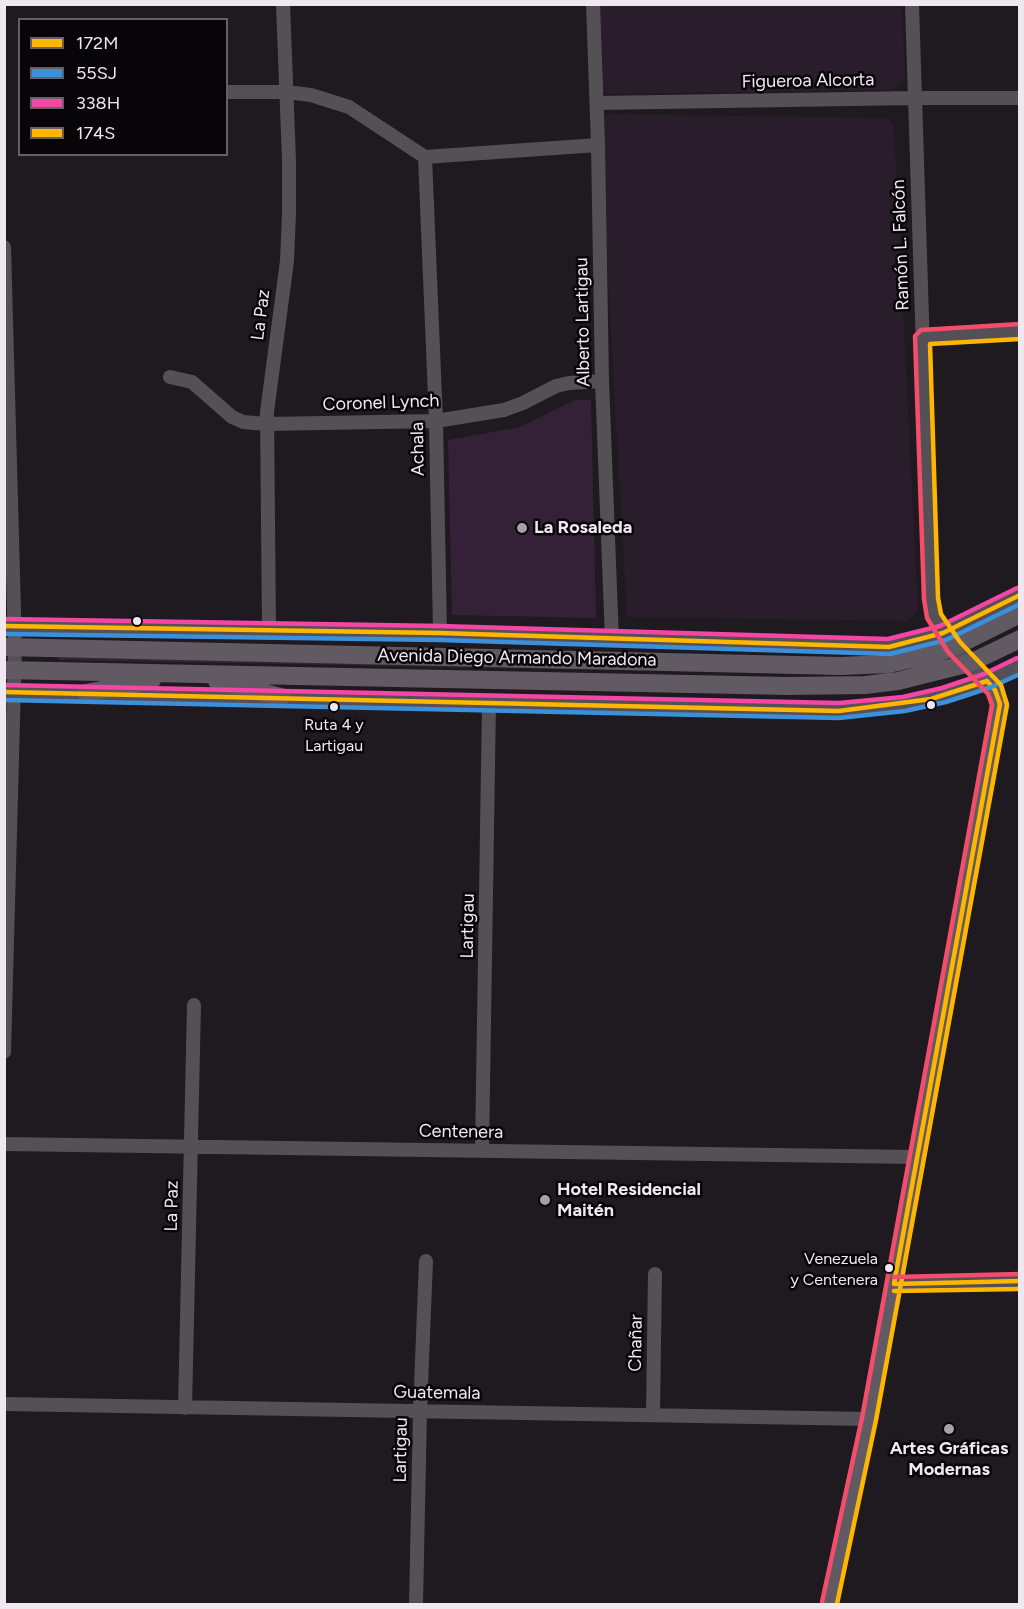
<!DOCTYPE html>
<html>
<head>
<meta charset="utf-8">
<style>
	body { margin:0 }
	#map { position:relative; width:1024px; height:1609px; overflow:hidden; background:#1f1920; font-family:Figtree,sans-serif }
	canvas { display:block }
	.frame { position:absolute; inset:0; border:6px solid #f0e8f1; pointer-events:none }
	.legend { position:absolute; left:18px; top:18px; width:210px; height:138px; box-sizing:border-box; background:#080509; border:2px solid #656066; margin:0; padding:8px 10px; list-style:none; font-size:18px; color:#f0e8f1 }
	.legend li { display:flex; align-items:center; gap:12px; height:30px }
	.legend b { width:30px; border:2px solid #656066 }
</style>
</head>
<body>
<div id="map">
<canvas width="1024" height="1609"></canvas>
<div class="frame"></div>
<ul class="legend">
<li><b style="height:8px;background:#feb600"></b>172M</li>
<li><b style="height:8px;background:#3a90db"></b>55SJ</li>
<li><b style="height:8px;background:#f346a5"></b>338H</li>
<li><b style="height:8px;background:#feb600"></b>174S</li>
</ul>
</div>
<script>
const g = document.querySelector('canvas').getContext('2d');
g.lineJoin = 'round';
function fillPath(path, color) { g.fillStyle = color; g.fill(path, 'evenodd'); }
const toPath = rows => new Path2D(rows.map(r => 'M' + r).join(''));
function strokePath(path, color, width, dash) { g.strokeStyle = color; g.lineWidth = width; g.lineCap = dash ? 'butt' : 'round'; g.setLineDash(dash || []); g.stroke(path); }
function drawText(font, color, halo, rows, align = 'center') {
  g.font = font + ' Figtree,sans-serif'; g.lineWidth = 5; g.setLineDash([]); g.textBaseline = 'middle'; g.strokeStyle = halo; g.fillStyle = color; for (const [text, x, y, turn = 0] of rows) {
    g.save(); g.translate(x, y); g.rotate((+turn || 0) * Math.PI / 180); g.textAlign = isNaN(turn) ? turn : align; if (halo) g.strokeText(text, 0, 0); g.fillText(text, 0, 0); g.restore();
  }
}
fillPath(toPath([
	[594,5,902,5,905,77,903,83,893,90,611,94,603,92,599,87],
	[606,114,886,118,894,126,918,611,907,621,627,617,599,121,601,115]
]), '#291c2b');
fillPath(toPath([
	[575,400,591,400,596,618,452,615,448,440,520,427],
	[59,657,569,666,567,669,59,660]
]), '#352137');
strokePath(toPath([
	[593,4,598,145,602,381,612,640],
	[912,4,931,599,934,617,943,633,954,647,987,681],
	[226,92,286,92,311,95,349,107,425,157,598,145],
	[597,103,914,98,1020,98],
	[425,157,436,421,440,633],
	[4,247,15,647,4,1052],
	[922,337,1020,331],
	[170,377,192,382,232,417,243,422,266,424,436,421,504,410,523,403,556,386,569,383,602,381],
	[4,626,440,633,889,647,913,642,943,633,1020,595],
	[269,629,267,412,287,261,289,213,289,161,283,4],
	[4,692,839,711,904,704,944,695,987,681,1020,665],
	[4,1144,916,1157],
	[482,1150,489,703],
	[894,1284,1020,1281],
	[4,1404,869,1419],
	[185,1408,194,1005],
	[653,1414,655,1274],
	[416,1604,420,1411,426,1261]
]), '#555056', 14);
strokePath(toPath([
	[4,647,841,666,888,664,931,655,954,647,1020,614],
	[4,670,787,686,865,685,898,681,970,663,1020,639],
	[217,681,281,697],
	[86,693,152,680],
	[829,1604,869,1419,1000,704,995,690,987,681]
]), '#615a62', 18);
strokePath(toPath([
	[4,626,440,633,889,647,943,633,1020,595],
	[4,692,839,711,931,699,987,681,995,690,1000,704,894,1284,1020,1281]
]), '#feb600', 4.5);
strokePath(toPath([
	[4,634,440,640,890,654,946,640,1020,604],
	[4,700,839,718,905,711,946,702,989,688,1020,674]
]), '#3a90db', 4.5);
strokePath(toPath([
	[4,619,440,626,888,639,940,626,1017,588],
	[4,685,839,703,903,697,942,688,984,674,1017,658]
]), '#f346a5', 4.5);
strokePath(toPath([
	[894,1291,1020,1289],
	[837,1604,876,1420,1007,705,1001,685,960,642,941,614,938,598,930,344,1020,339]
]), '#feb600', 4.5);
strokePath(toPath([
	[894,1277,1020,1274],
	[822,1602,862,1418,992,705,988,694,948,652,927,618,924,599,915,336,921,330,1020,324]
]), '#f44d6c', 4.5);
for (const [x, y, r, color] of [
	[522,528,6,"#a7a0a8"],
	[137,621,5,"#f0e8f1"],
	[931,705,5,"#f0e8f1"],
	[334,707,5,"#f0e8f1"],
	[545,1200,6,"#a7a0a8"],
	[889,1268,5,"#f0e8f1"],
	[949,1429,6,"#a7a0a8"]
]) { const dot = new Path2D(); dot.arc(x, y, r, 0, 2 * Math.PI); g.fillStyle = color; g.fill(dot); strokePath(dot, '#080509', 2); }
drawText('16px', '#f0e8f1', '#080509', [
	["Ruta 4 y",334,725],
	["Lartigau",334,746],
	["Venezuela",878,1259,"right"],
	["y Centenera",878,1280,"right"]
]);
drawText('18px', '#f0e8f1', '#080509', [
	["Figueroa Alcorta",808,81,-1],
	["Ramón L. Falcón",901,245,-92],
	["La Paz",261,315,-83],
	["Alberto Lartigau",583,322,-91],
	["Coronel Lynch",381,403,-2],
	["Achala",418,449,-91],
	["Avenida Diego Armando Maradona",517,658,1],
	["Lartigau",468,926,-89],
	["Centenera",461,1132,1],
	["La Paz",172,1206,-89],
	["Chañar",636,1343,-89],
	["Guatemala",437,1393,1],
	["Lartigau",401,1450,-89]
]);
drawText('bold 18px', '#f0e8f1', '#080509', [
	["La Rosaleda",534,528],
	["Hotel Residencial",557,1190],
	["Maitén",557,1211],
	["Artes Gráficas",949,1449,"center"],
	["Modernas",949,1470,"center"]
], 'left');
</script>
</body>
</html>
